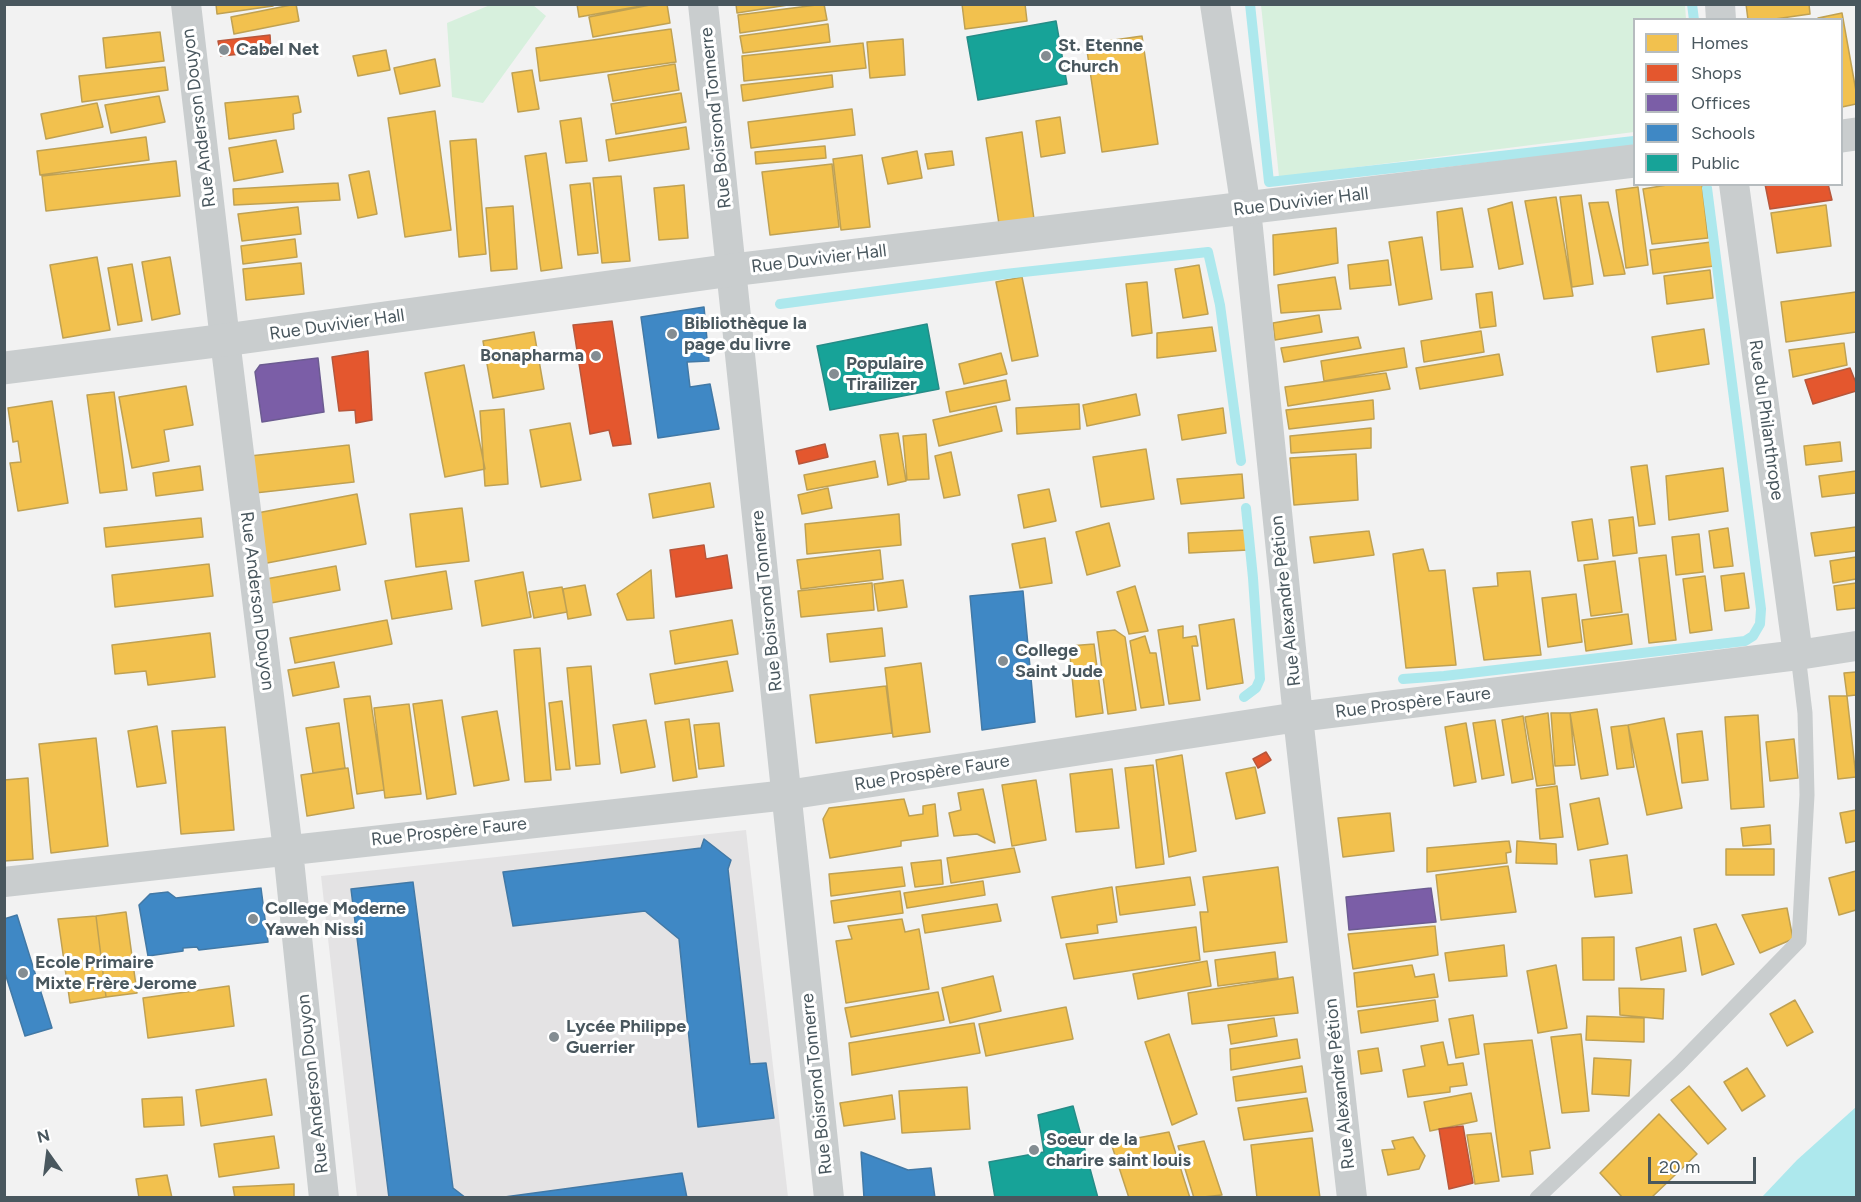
<!DOCTYPE html>
<html>
<head>
<meta charset="utf-8">
<style>
	body { margin:0 }
	#map { position:relative; width:1861px; height:1202px; overflow:hidden; background:#f2f2f2; font-family:Figtree,sans-serif }
	canvas { display:block }
	.frame { position:absolute; inset:0; border:6px solid #49575e; pointer-events:none }
	.legend { position:absolute; left:1633px; top:18px; width:210px; height:168px; box-sizing:border-box; background:#fff; border:2px solid #b6bcbf; margin:0; padding:8px 10px; list-style:none; font-size:18px; color:#49575e }
	.legend li { display:flex; align-items:center; gap:12px; height:30px }
	.legend b { width:30px; border:2px solid #b6bcbf }
	.north { position:absolute; left:18px; top:1124px; width:60px; height:60px; -webkit-text-stroke:4px #fff; paint-order:stroke; rotate:346deg; font-size:16px; font-weight:700; line-height:24px; text-align:center; color:#49575e }
	.north::after { content:''; display:block; margin:auto; width:21px; height:27px; background:#49575e; clip-path:polygon(50% 0,100% 100%,50% 72%,0 100%) }
	.scale { position:absolute; left:1648px; top:1157px; width:108px; height:27px; box-sizing:border-box; border:3px solid #49575e; border-top:0; padding-left:8px; font-size:18px; line-height:21px; white-space:nowrap; color:#49575e; -webkit-text-stroke:4px #fff; paint-order:stroke }
</style>
</head>
<body>
<div id="map">
<canvas width="1861" height="1202"></canvas>
<div class="frame"></div>
<ul class="legend">
<li><b style="height:16px;background:#f2c14e"></b>Homes</li>
<li><b style="height:16px;background:#e4572e"></b>Shops</li>
<li><b style="height:16px;background:#7b5ea7"></b>Offices</li>
<li><b style="height:16px;background:#3f88c5"></b>Schools</li>
<li><b style="height:16px;background:#17a398"></b>Public</li>
</ul>
<div class="north">N</div>
<div class="scale">20 m</div>
</div>
<script>
const g = document.querySelector('canvas').getContext('2d');
g.lineJoin = 'round';
function fillPath(path, color) { g.fillStyle = color; g.fill(path, 'evenodd'); }
const toPath = rows => new Path2D(rows.map(r => 'M' + r).join(''));
function strokePath(path, color, width, dash) { g.strokeStyle = color; g.lineWidth = width; g.lineCap = dash ? 'butt' : 'round'; g.setLineDash(dash || []); g.stroke(path); }
function drawText(font, color, halo, rows, align = 'center') {
  g.font = font + ' Figtree,sans-serif'; g.lineWidth = 6; g.setLineDash([]); g.textBaseline = 'middle'; g.strokeStyle = halo; g.fillStyle = color; for (const [text, x, y, turn = 0] of rows) {
    g.save(); g.translate(x, y); g.rotate((+turn || 0) * Math.PI / 180); g.textAlign = isNaN(turn) ? turn : align; if (halo) g.strokeText(text, 0, 0); g.fillText(text, 0, 0); g.restore();
  }
}
fillPath(toPath([
	[746,830,788,1197,357,1197,321,876]
]), '#e4e3e4');
fillPath(toPath([
	[490,5,533,5,546,16,483,103,452,97,447,23],
	[1685,5,1686,19,1634,20,1634,132,1279,177,1261,5]
]), '#d7f0dd');
fillPath(toPath([
	[1856,1107,1856,1197,1762,1197,1797,1160]
]), '#ade8ed');
const homes = toPath([
	[216,4,272,4,273,6,217,14,216,4],
	[296,4,299,21,234,34,231,17,296,4],
	[577,4,652,4,579,17,577,4],
	[655,4,667,4,670,23,593,37,589,17,655,4],
	[736,4,794,4,737,13,736,4],
	[824,4,827,20,740,33,738,15,824,4],
	[962,4,1025,4,1027,21,965,29,962,4],
	[1746,4,1809,4,1810,14,1768,20,1748,20,1746,4],
	[1842,13,1856,91,1856,104,1842,107,1842,20,1818,18,1842,13],
	[828,24,830,42,743,53,740,36,828,24],
	[671,29,676,62,540,81,536,48,671,29],
	[160,32,164,61,106,68,103,38,160,32],
	[1142,36,1158,144,1102,152,1086,44,1142,36],
	[903,39,905,75,870,78,867,42,903,39],
	[863,43,866,68,744,81,742,56,863,43],
	[386,50,390,70,358,76,353,56,386,50],
	[435,59,440,86,400,94,394,68,435,59],
	[675,64,679,90,613,101,608,75,675,64],
	[165,67,168,90,82,102,79,76,165,67],
	[532,70,539,109,518,112,512,73,532,70],
	[832,75,833,87,743,101,741,85,832,75],
	[681,93,686,122,616,134,611,104,681,93],
	[159,96,165,122,111,133,105,105,159,96],
	[298,96,301,112,293,114,294,129,229,139,225,103,298,96],
	[97,103,103,127,46,139,41,114,97,103],
	[852,109,855,135,751,148,748,122,852,109],
	[435,111,451,230,405,237,388,118,435,111],
	[1060,117,1065,153,1041,157,1036,121,1060,117],
	[581,118,587,161,566,163,560,121,581,118],
	[686,127,689,149,609,161,606,140,686,127],
	[1022,132,1034,219,999,224,986,138,1022,132],
	[146,137,149,160,40,175,37,151,146,137],
	[476,139,486,254,459,257,450,141,476,139],
	[276,140,283,172,234,181,229,148,276,140],
	[825,146,826,158,756,164,755,152,825,146],
	[917,151,922,178,888,184,882,158,917,151],
	[952,151,954,165,928,169,925,154,952,151],
	[546,153,562,268,541,271,525,156,546,153],
	[862,155,870,227,841,230,833,159,862,155],
	[176,161,180,196,46,211,42,176,176,161],
	[832,164,839,227,770,235,762,172,832,164],
	[369,171,377,214,358,218,349,175,369,171],
	[621,176,630,261,602,263,593,178,621,176],
	[338,183,340,200,234,205,233,189,338,183],
	[590,183,598,253,578,255,570,185,590,183],
	[1673,184,1702,184,1708,238,1652,244,1643,189,1673,184],
	[684,185,688,238,659,240,654,188,684,185],
	[1638,187,1648,265,1626,268,1616,190,1638,187],
	[1581,195,1593,284,1572,287,1560,197,1581,195],
	[1556,197,1573,296,1544,299,1525,201,1556,197],
	[1512,202,1523,264,1499,269,1488,209,1512,202],
	[1608,202,1625,274,1604,276,1589,203,1608,202],
	[1826,205,1831,246,1777,253,1771,213,1826,205],
	[513,206,517,269,491,271,486,208,513,206],
	[298,207,301,234,242,241,238,214,298,207],
	[1462,208,1473,267,1441,270,1437,212,1462,208],
	[1336,228,1338,263,1274,275,1273,235,1336,228],
	[1422,237,1432,299,1399,305,1389,242,1422,237],
	[295,239,297,257,243,264,241,246,295,239],
	[1711,242,1714,266,1653,274,1650,250,1711,242],
	[97,257,110,330,63,338,50,265,97,257],
	[170,257,180,314,152,320,142,262,170,257],
	[1388,260,1391,285,1350,289,1348,265,1388,260],
	[301,263,304,294,246,300,243,269,301,263],
	[132,264,142,321,118,325,108,268,132,264],
	[1199,265,1208,314,1183,318,1175,269,1199,265],
	[1710,270,1713,298,1667,304,1664,276,1710,270],
	[1022,277,1038,356,1012,361,996,282,1022,277],
	[1335,277,1341,309,1281,313,1278,285,1335,277],
	[1147,282,1152,333,1132,336,1126,284,1147,282],
	[1492,292,1496,326,1480,328,1476,294,1492,292],
	[1856,292,1856,332,1786,342,1781,302,1856,292],
	[1319,315,1322,332,1275,340,1273,323,1319,315],
	[1212,327,1216,351,1157,358,1157,333,1212,327],
	[1704,329,1709,364,1657,372,1652,337,1704,329],
	[1481,331,1484,352,1424,362,1421,341,1481,331],
	[534,332,544,389,493,398,483,341,534,332],
	[1358,337,1361,348,1284,362,1281,348,1358,337],
	[1844,343,1847,365,1793,377,1789,350,1844,343],
	[1404,348,1407,367,1324,381,1321,361,1404,348],
	[1001,353,1007,374,964,384,959,364,1001,353],
	[1499,354,1503,375,1420,389,1416,368,1499,354],
	[464,365,485,469,445,477,425,373,464,365],
	[1386,373,1390,389,1288,406,1285,387,1386,373],
	[1006,380,1010,400,950,412,946,392,1006,380],
	[186,386,193,425,164,430,169,461,132,468,119,397,186,386],
	[114,392,127,490,100,493,87,395,114,392],
	[1136,394,1140,415,1087,426,1083,405,1136,394],
	[1373,400,1374,419,1289,429,1286,410,1373,400],
	[52,401,68,503,18,511,10,463,21,462,18,441,13,442,8,408,52,401],
	[1079,404,1080,429,1017,434,1016,408,1079,404],
	[996,406,1002,431,939,446,933,420,996,406],
	[1223,408,1226,433,1182,440,1178,415,1223,408],
	[504,409,508,484,485,486,480,411,504,409],
	[570,423,581,480,541,487,530,430,570,423],
	[1371,428,1371,448,1291,453,1290,436,1371,428],
	[898,433,906,481,888,485,880,435,898,433],
	[926,434,929,479,907,480,903,436,926,434],
	[1840,442,1842,461,1806,465,1804,446,1840,442],
	[349,445,354,482,255,493,250,456,349,445],
	[1146,449,1154,499,1101,507,1093,457,1146,449],
	[951,452,960,495,944,498,935,456,951,452],
	[1356,454,1358,500,1294,505,1290,458,1356,454],
	[875,461,878,477,807,490,804,475,875,461],
	[1647,465,1655,524,1639,526,1631,467,1647,465],
	[200,466,203,490,156,496,153,473,200,466],
	[1723,468,1728,511,1669,520,1666,476,1723,468],
	[1856,471,1856,493,1822,497,1819,476,1856,471],
	[1242,474,1244,498,1181,504,1177,479,1242,474],
	[710,483,714,507,653,518,649,494,710,483],
	[828,488,832,508,802,514,798,495,828,488],
	[1049,489,1056,521,1024,528,1018,495,1049,489],
	[357,494,366,544,262,564,252,514,357,494],
	[462,508,469,561,416,567,410,514,462,508],
	[899,514,901,545,807,554,805,524,899,514],
	[1633,517,1637,553,1613,556,1609,520,1633,517],
	[201,518,203,537,106,547,104,528,201,518],
	[1592,519,1598,559,1578,561,1572,522,1592,519],
	[1109,523,1120,566,1087,575,1076,532,1109,523],
	[1856,527,1856,551,1815,556,1811,533,1856,527],
	[1728,528,1733,566,1714,568,1709,531,1728,528],
	[1245,530,1248,550,1189,553,1188,533,1245,530],
	[1369,531,1374,555,1314,563,1310,537,1369,531],
	[1699,534,1703,572,1676,575,1672,537,1699,534],
	[1045,538,1052,583,1020,588,1012,544,1045,538],
	[1423,549,1429,571,1445,570,1456,665,1406,668,1393,554,1423,549],
	[880,550,883,579,801,589,797,560,880,550],
	[1666,555,1676,640,1649,643,1639,558,1666,555],
	[1856,557,1856,579,1833,583,1830,561,1856,557],
	[1615,561,1622,612,1591,616,1584,565,1615,561],
	[209,564,213,596,115,607,112,575,209,564],
	[336,566,340,590,271,603,266,579,336,566],
	[651,570,654,618,627,620,617,594,651,570],
	[446,571,452,609,392,619,385,581,446,571],
	[1530,571,1541,655,1484,660,1473,588,1498,586,1497,573,1530,571],
	[523,572,531,617,482,626,475,581,523,572],
	[1744,573,1749,608,1725,611,1721,576,1744,573],
	[1705,576,1712,630,1690,633,1683,579,1705,576],
	[903,580,907,607,878,611,874,584,903,580],
	[872,583,874,610,801,617,798,591,872,583],
	[1856,583,1856,608,1837,610,1834,586,1856,583],
	[585,585,591,615,568,619,563,589,585,585],
	[1135,586,1148,631,1129,634,1117,592,1135,586],
	[562,587,567,612,534,618,529,592,562,587],
	[1576,594,1582,642,1548,647,1542,598,1576,594],
	[1628,614,1632,644,1586,651,1582,620,1628,614],
	[1234,619,1243,683,1207,689,1199,625,1234,619],
	[387,620,392,644,295,663,290,638,387,620],
	[732,620,738,654,675,664,670,631,732,620],
	[1183,626,1183,638,1196,636,1198,646,1192,646,1200,700,1169,704,1158,630,1183,626],
	[882,628,885,656,830,662,827,634,882,628],
	[1115,630,1125,637,1136,710,1108,714,1097,632,1115,630],
	[210,633,215,677,148,685,146,671,115,674,112,645,210,633],
	[1145,636,1150,653,1156,653,1164,705,1141,708,1130,641,1145,636],
	[1094,644,1103,713,1076,717,1069,646,1094,644],
	[540,648,551,780,525,782,514,650,540,648],
	[727,661,733,691,655,704,650,674,727,661],
	[334,662,339,687,293,696,288,670,334,662],
	[921,663,930,732,893,737,885,668,921,663],
	[591,666,600,764,576,766,567,668,591,666],
	[1856,672,1856,695,1847,696,1844,673,1856,672],
	[886,686,892,733,816,743,810,695,886,686],
	[370,696,384,790,357,794,344,699,370,696],
	[1829,696,1847,696,1856,777,1838,779,1829,696],
	[442,700,456,794,427,799,413,704,442,700],
	[562,701,570,769,556,770,549,703,562,701],
	[409,704,421,794,385,798,374,708,409,704],
	[1597,709,1608,775,1581,779,1570,713,1597,709],
	[497,711,509,780,474,786,462,717,497,711],
	[1548,713,1555,784,1537,786,1525,717,1548,713],
	[1551,713,1570,713,1575,765,1555,766,1551,713],
	[1758,715,1764,807,1731,809,1725,717,1758,715],
	[1523,716,1533,779,1512,783,1502,720,1523,716],
	[1664,718,1682,808,1647,815,1628,725,1664,718],
	[689,719,697,777,673,781,665,722,689,719],
	[646,720,655,767,621,773,613,725,646,720],
	[1495,720,1504,775,1482,779,1473,723,1495,720],
	[339,723,345,768,313,773,306,728,339,723],
	[719,723,724,766,699,769,694,725,719,723],
	[1466,723,1476,782,1454,786,1445,727,1466,723],
	[1628,725,1634,767,1617,769,1611,727,1628,725],
	[157,726,166,783,137,787,128,731,157,726],
	[225,727,234,830,181,834,172,731,225,727],
	[1702,731,1708,780,1682,783,1677,734,1702,731],
	[96,738,108,846,51,853,39,744,96,738],
	[1794,739,1798,778,1770,781,1766,742,1794,739],
	[1182,755,1196,851,1169,857,1156,760,1182,755],
	[1153,765,1164,864,1136,868,1125,768,1153,765],
	[1255,767,1265,813,1236,819,1226,773,1255,767],
	[348,768,354,808,307,816,301,775,348,768],
	[1112,769,1119,828,1076,832,1070,774,1112,769],
	[28,778,33,859,4,861,4,780,28,778],
	[1036,780,1046,840,1012,846,1002,785,1036,780],
	[1557,786,1563,837,1540,839,1536,789,1557,786],
	[983,789,995,843,977,834,954,836,949,813,961,810,958,793,983,789],
	[1599,798,1608,844,1578,850,1570,804,1599,798],
	[904,799,909,816,923,814,923,806,935,804,938,836,901,841,901,846,830,858,823,819,829,808,904,799],
	[1856,810,1856,841,1846,843,1840,813,1856,810],
	[1390,813,1394,851,1343,857,1338,818,1390,813],
	[1770,825,1771,844,1743,846,1741,828,1770,825],
	[1509,841,1511,852,1506,853,1507,863,1427,872,1427,848,1509,841],
	[1517,841,1556,844,1557,864,1516,863,1517,841],
	[1014,848,1020,872,951,883,947,858,1014,848],
	[1726,849,1774,849,1774,875,1726,875,1726,849],
	[1627,855,1632,893,1595,897,1590,860,1627,855],
	[941,860,943,884,915,887,911,863,941,860],
	[1508,866,1516,912,1441,920,1436,875,1508,866],
	[902,867,905,886,831,896,829,874,902,867],
	[1278,867,1287,942,1204,952,1200,912,1208,912,1203,877,1278,867],
	[1856,871,1856,910,1839,915,1829,878,1856,871],
	[1190,877,1195,905,1120,915,1116,887,1190,877],
	[983,881,985,895,907,908,904,893,983,881],
	[1112,887,1117,922,1097,925,1098,933,1061,938,1052,897,1112,887],
	[900,891,903,913,834,923,831,901,900,891],
	[997,904,1001,921,925,933,922,915,997,904],
	[1787,908,1793,939,1760,953,1742,915,1787,908],
	[126,912,137,993,106,997,96,916,126,912],
	[96,916,106,997,70,1003,58,919,96,916],
	[902,919,905,932,919,929,929,989,846,1003,836,941,852,939,848,926,902,919],
	[1716,924,1734,964,1702,975,1694,929,1716,924],
	[1435,926,1438,955,1353,969,1348,934,1435,926],
	[1196,927,1200,960,1074,979,1066,944,1196,927],
	[1614,937,1614,980,1583,980,1582,938,1614,937],
	[1681,937,1686,971,1641,980,1636,948,1681,937],
	[1504,945,1507,976,1449,981,1445,953,1504,945],
	[1275,952,1278,978,1218,986,1215,960,1275,952],
	[1207,961,1211,986,1138,999,1133,974,1207,961],
	[1412,965,1415,977,1434,974,1438,997,1357,1007,1354,973,1412,965],
	[1556,965,1567,1028,1538,1033,1527,971,1556,965],
	[993,976,1001,1011,950,1023,942,988,993,976],
	[1293,977,1298,1013,1192,1024,1188,993,1293,977],
	[229,986,234,1026,148,1038,143,998,229,986],
	[1619,988,1664,989,1663,1019,1620,1015,1619,988],
	[938,992,944,1020,851,1037,845,1008,938,992],
	[1435,1000,1438,1021,1361,1033,1358,1011,1435,1000],
	[1795,1000,1813,1032,1787,1046,1770,1014,1795,1000],
	[1066,1007,1073,1039,986,1056,979,1024,1066,1007],
	[1473,1015,1479,1054,1456,1058,1449,1019,1473,1015],
	[1587,1016,1644,1018,1644,1042,1586,1040,1587,1016],
	[1274,1018,1277,1036,1231,1044,1228,1025,1274,1018],
	[974,1023,980,1053,852,1075,849,1043,974,1023],
	[1169,1034,1197,1114,1172,1125,1145,1042,1169,1034],
	[1581,1034,1589,1111,1562,1113,1551,1037,1581,1034],
	[1297,1039,1300,1058,1231,1070,1230,1049,1297,1039],
	[1532,1040,1550,1148,1530,1151,1533,1174,1502,1177,1484,1044,1532,1040],
	[1443,1042,1448,1065,1463,1063,1467,1085,1450,1087,1450,1092,1408,1097,1403,1070,1425,1066,1421,1046,1443,1042],
	[1378,1048,1382,1071,1361,1074,1358,1051,1378,1048],
	[1594,1058,1631,1060,1629,1096,1592,1094,1594,1058],
	[1302,1066,1306,1092,1236,1101,1233,1077,1302,1066],
	[1747,1068,1765,1096,1742,1111,1724,1082,1747,1068],
	[266,1079,272,1115,201,1126,196,1090,266,1079],
	[1689,1086,1726,1129,1708,1144,1671,1100,1689,1086],
	[967,1087,970,1129,902,1133,899,1091,967,1087],
	[1471,1093,1477,1121,1430,1131,1424,1102,1471,1093],
	[892,1095,895,1119,844,1126,840,1103,892,1095],
	[182,1097,184,1125,144,1127,142,1099,182,1097],
	[1307,1098,1313,1131,1244,1140,1238,1108,1307,1098],
	[1659,1114,1697,1154,1651,1198,1623,1198,1600,1173,1659,1114],
	[1169,1132,1190,1198,1129,1198,1111,1143,1169,1132],
	[1491,1133,1499,1181,1475,1184,1467,1135,1491,1133],
	[274,1136,279,1168,219,1177,214,1144,274,1136],
	[1413,1137,1425,1156,1419,1169,1388,1175,1382,1150,1395,1149,1392,1141,1413,1137],
	[1312,1138,1320,1198,1257,1198,1251,1145,1312,1138],
	[1204,1141,1222,1195,1194,1198,1178,1146,1204,1141],
	[167,1175,172,1198,139,1198,136,1179,167,1175],
	[294,1184,294,1198,235,1198,233,1187,294,1184]
]);
fillPath(homes, '#f2c14e');
strokePath(homes, '#bfa153', 1.5);
const shops = toPath([
	[270,35,271,51,221,56,218,41,270,35],
	[1765,184,1828,184,1832,200,1770,209,1765,184],
	[612,321,631,444,613,446,609,430,590,434,573,325,612,321],
	[368,351,372,420,356,423,355,410,339,411,332,357,368,351],
	[1850,368,1856,383,1856,391,1813,404,1805,380,1850,368],
	[825,444,828,457,799,464,796,451,825,444],
	[704,545,706,559,727,555,732,588,676,597,670,550,704,545],
	[1266,752,1271,760,1258,768,1253,759,1266,752],
	[1463,1126,1473,1183,1449,1189,1439,1129,1463,1126]
]);
fillPath(shops, '#e4572e');
strokePath(shops, '#b6573c', 1.5);
const offices = toPath([
	[318,358,324,412,262,422,255,372,260,365,318,358],
	[1431,888,1436,922,1349,930,1346,897,1431,888]
]);
fillPath(offices, '#7b5ea7');
strokePath(offices, '#6c5c91', 1.5);
const schools = toPath([
	[704,307,709,361,687,362,690,387,710,384,719,429,658,438,641,317,704,307],
	[1023,591,1035,722,982,730,970,596,1023,591],
	[704,839,731,860,728,869,750,1064,766,1063,774,1118,698,1127,679,939,645,911,513,926,503,872,701,848,704,839],
	[413,882,453,1188,466,1198,389,1198,351,889,413,882],
	[261,888,268,942,199,950,197,947,183,948,183,951,148,956,139,905,150,894,168,892,176,898,261,888],
	[17,915,52,1028,25,1036,4,970,4,919,17,915],
	[861,1152,908,1170,931,1168,935,1198,864,1198,861,1152],
	[682,1173,687,1198,497,1198,682,1173]
]);
fillPath(schools, '#3f88c5');
strokePath(schools, '#4279a6', 1.5);
const public = toPath([
	[1056,21,1067,84,978,100,967,37,1056,21],
	[927,324,939,389,830,410,817,346,927,324],
	[1073,1106,1098,1198,995,1198,989,1162,1044,1152,1038,1115,1073,1106]
]);
fillPath(public, '#17a398');
strokePath(public, '#268c87', 1.5);
strokePath(toPath([
	[1250,4,1269,182,1634,141],
	[1692,4,1694,20],
	[780,304,1005,274,1208,252,1220,305,1241,461],
	[1403,679,1444,676,1745,641,1753,636,1760,624,1761,609,1707,188],
	[1244,697,1256,688,1260,679,1253,578,1246,508]
]), '#ade8ed', 10);
strokePath(toPath([
	[1537,1198,1679,1064,1799,941,1807,795,1805,713,1798,655]
]), '#c9cdce', 15);
strokePath(toPath([
	[186,4,225,340,288,850,324,1198],
	[703,4,829,1198],
	[1215,4,1246,209,1298,717,1352,1198],
	[1720,4,1721,20],
	[1734,184,1798,655],
	[4,882,787,795,1298,717,1798,655,1856,646]
]), '#c9cdce', 30);
strokePath(toPath([
	[1842,136,1856,134],
	[4,368,225,340,732,270,1634,161]
]), '#c9cdce', 33);
for (const [x, y, r, color] of [
	[224,50,6,"#848d92"],
	[1046,56,6,"#848d92"],
	[672,334,6,"#848d92"],
	[596,356,6,"#848d92"],
	[834,374,6,"#848d92"],
	[1003,661,6,"#848d92"],
	[253,919,6,"#848d92"],
	[23,973,6,"#848d92"],
	[554,1037,6,"#848d92"],
	[1034,1150,6,"#848d92"]
]) { const dot = new Path2D(); dot.arc(x, y, r, 0, 2 * Math.PI); g.fillStyle = color; g.fill(dot); strokePath(dot, '#fff', 2); }
drawText('bold 18px', '#49575e', '#fff', [
	["St. Etenne",1058,46],
	["Church",1058,67],
	["Cabel Net",236,50],
	["Bibliothèque la",684,324],
	["page du livre",684,345],
	["Bonapharma",584,356,"right"],
	["Populaire",846,364],
	["Tirailizer",846,385],
	["College",1015,651],
	["Saint Jude",1015,672],
	["College Moderne",265,909],
	["Yaweh Nissi",265,930],
	["Ecole Primaire",35,963],
	["Mixte Frère Jerome",35,984],
	["Lycée Philippe",566,1027],
	["Guerrier",566,1048],
	["Soeur de la",1046,1140],
	["charire saint louis",1046,1161]
], 'left');
drawText('18px', '#49575e', '#fff', [
	["Rue Anderson Douyon",199,118,-97],
	["Rue Boisrond Tonnerre",716,118,-96],
	["Rue Duvivier Hall",1301,202,-7],
	["Rue Duvivier Hall",819,259,-7],
	["Rue Duvivier Hall",337,325,-8],
	["Rue du Philanthrope",1766,420,82],
	["Rue Anderson Douyon",257,601,83],
	["Rue Boisrond Tonnerre",767,601,-96],
	["Rue Alexandre Pétion",1286,601,-96],
	["Rue Prospère Faure",1413,703,-7],
	["Rue Prospère Faure",932,773,-9],
	["Rue Prospère Faure",449,832,-6],
	["Rue Anderson Douyon",313,1084,-96],
	["Rue Boisrond Tonnerre",817,1084,-96],
	["Rue Alexandre Pétion",1340,1084,-96]
]);
</script>
</body>
</html>
